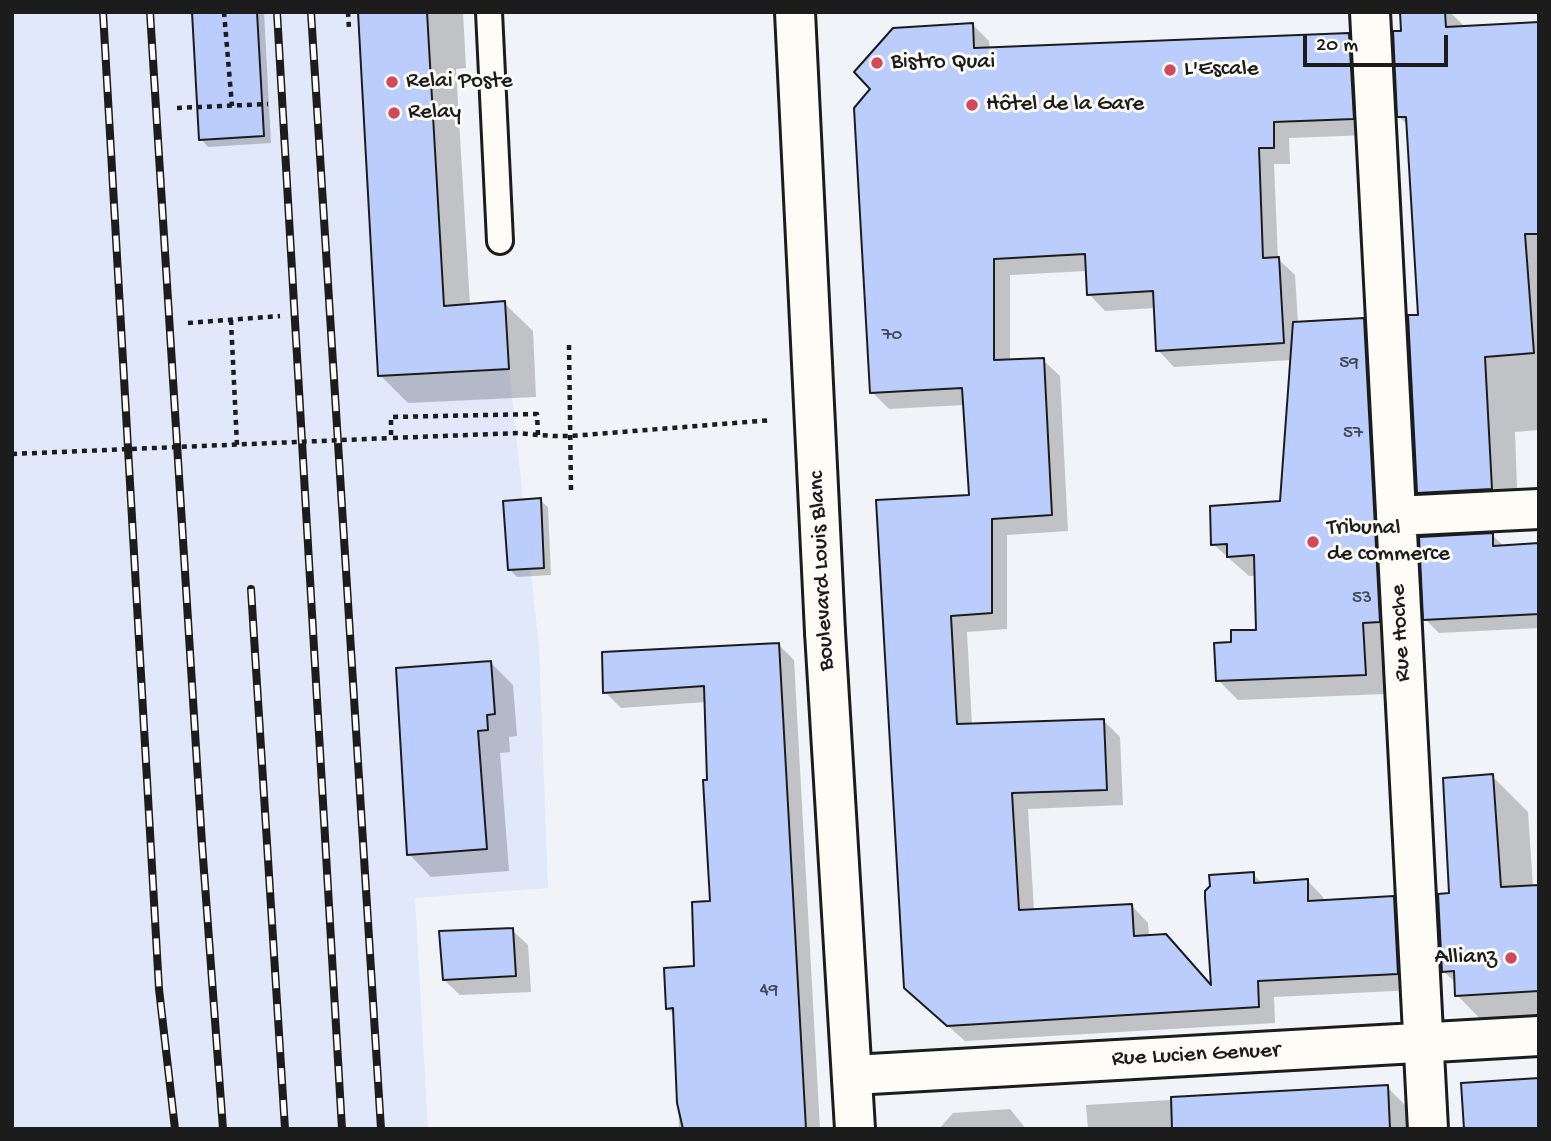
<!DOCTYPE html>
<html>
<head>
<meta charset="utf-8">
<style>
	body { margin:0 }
	#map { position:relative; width:1551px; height:1141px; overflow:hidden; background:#f0f3f8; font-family:"Gochi Hand",sans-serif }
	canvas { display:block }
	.frame { position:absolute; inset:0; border:14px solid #1c1c1c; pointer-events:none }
	.scale { position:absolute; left:1303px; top:35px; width:145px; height:32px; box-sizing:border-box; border:4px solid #1c1c1c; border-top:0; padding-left:9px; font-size:21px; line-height:24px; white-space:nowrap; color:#1c1c1c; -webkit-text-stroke:5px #fdfcf7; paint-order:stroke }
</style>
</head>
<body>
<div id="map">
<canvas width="1551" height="1141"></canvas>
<div class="frame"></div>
<div class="scale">20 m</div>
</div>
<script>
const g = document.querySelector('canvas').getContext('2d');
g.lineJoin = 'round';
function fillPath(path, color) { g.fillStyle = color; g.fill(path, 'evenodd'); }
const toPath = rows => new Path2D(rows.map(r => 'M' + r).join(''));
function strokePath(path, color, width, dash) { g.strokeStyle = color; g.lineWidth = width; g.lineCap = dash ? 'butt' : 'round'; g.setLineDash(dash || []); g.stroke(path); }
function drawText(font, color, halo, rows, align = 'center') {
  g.font = font + ' "Gochi Hand",sans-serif'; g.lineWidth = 6; g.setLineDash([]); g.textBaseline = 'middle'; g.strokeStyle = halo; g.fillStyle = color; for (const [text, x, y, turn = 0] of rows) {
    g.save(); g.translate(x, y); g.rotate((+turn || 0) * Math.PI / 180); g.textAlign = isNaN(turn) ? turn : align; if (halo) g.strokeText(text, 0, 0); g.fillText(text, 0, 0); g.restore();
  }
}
fillPath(toPath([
	[12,12,358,12,378,376,509,369,539,647,548,888,415,898,428,1129,12,1129]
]), '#e0e8fa');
fillPath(toPath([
	[194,12,264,12,271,143,208,147,201,139],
	[360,12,463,12,466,68,456,69,470,305,504,303,533,331,536,397,408,403,380,375],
	[1402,12,1450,12,1466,28,1539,23,1539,430,1515,432,1518,516,1446,520,1419,492,1420,316,1409,126,1399,117],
	[973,25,989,41,990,50,1348,34,1365,51,1369,135,1289,138,1290,164,1274,164,1278,259,1295,275,1298,323,1363,319,1383,339,1399,641,1383,642,1385,694,1238,700,1218,680,1233,643,1258,631,1256,576,1249,576,1213,544,1282,503,1292,360,1174,367,1158,350,1155,308,1105,311,1089,294,1087,271,1010,275,1010,361,1043,360,1060,376,1068,531,1007,535,1007,629,967,632,972,725,1103,720,1120,737,1123,805,1028,809,1034,911,1132,906,1148,923,1149,937,1213,988,1253,874,1263,884,1307,880,1323,897,1324,902,1393,898,1410,915,1414,990,1274,997,1275,1023,965,1041,923,1004,878,502,971,497,964,405,889,409,872,392],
	[540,500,548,507,551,575,517,577,509,569],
	[1492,535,1505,547,1539,545,1539,628,1439,633,1425,619],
	[778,644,794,660,820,1129,679,1129,675,1015,667,1008,696,968,712,903,706,702,621,708,605,692],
	[490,662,513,685,517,736,509,737,510,752,500,753,509,871,431,877,409,854],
	[1492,776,1528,812,1533,887,1539,887,1539,1028,1492,1031,1457,995,1456,983,1443,971,1451,895],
	[512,930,528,945,531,992,460,995,444,980],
	[1387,1087,1410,1110,1411,1129,1088,1129,1086,1105],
	[1010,1109,1026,1129,939,1129,953,1113]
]), '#0003');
const building = toPath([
	[192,12,257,12,264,136,199,140,192,12],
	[358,12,427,12,444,306,505,301,509,369,378,376,358,12],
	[1400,12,1445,12,1446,27,1539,22,1539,234,1525,234,1534,353,1485,357,1492,489,1417,493,1408,315,1418,315,1406,117,1397,117,1393,31,1401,31,1400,12],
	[973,23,974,48,1349,33,1354,119,1274,122,1274,148,1259,148,1263,258,1279,257,1284,343,1156,351,1153,291,1087,295,1085,254,994,259,994,360,1044,358,1052,515,992,519,992,613,951,616,957,724,1104,719,1107,790,1012,793,1019,910,1132,904,1134,936,1166,934,1211,985,1205,898,1205,891,1210,886,1209,875,1254,872,1254,883,1308,879,1308,901,1394,896,1398,974,1258,981,1259,1007,947,1026,904,988,876,500,969,495,962,388,870,393,854,108,870,89,854,72,893,28,973,23],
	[1364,318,1380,622,1363,623,1366,675,1216,681,1214,643,1231,642,1231,630,1256,630,1254,555,1227,557,1227,544,1211,545,1210,506,1280,501,1293,322,1364,318],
	[541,498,544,568,508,570,503,501,541,498],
	[1493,533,1493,546,1539,543,1539,614,1423,620,1419,537,1493,533],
	[779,643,806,1129,683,1129,677,1103,673,1008,666,1009,664,968,694,966,692,902,710,901,703,780,707,780,704,686,603,693,602,652,779,643],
	[491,661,495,714,487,715,488,730,478,731,487,849,407,855,396,668,491,661],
	[1493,774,1501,887,1539,885,1539,991,1455,996,1454,971,1442,972,1438,894,1449,893,1443,778,1493,774],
	[513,928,516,976,443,980,439,931,513,928],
	[1539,1078,1539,1129,1464,1129,1461,1083,1539,1078],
	[1388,1085,1390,1129,1172,1129,1171,1097,1388,1085]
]);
fillPath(building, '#bbcdfd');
strokePath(building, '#1c1c1c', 2);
const service = toPath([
	[489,12,500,241]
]);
const minor = toPath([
	[795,12,825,632],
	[1370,12,1428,1129],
	[1396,516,1539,509],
	[853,1075,1539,1036]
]);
const tertiary = toPath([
	[825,632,855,1129]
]);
strokePath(service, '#1c1c1c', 30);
strokePath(minor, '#1c1c1c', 44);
strokePath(tertiary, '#1c1c1c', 44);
strokePath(toPath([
	[224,12,232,106],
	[348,12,349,29],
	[177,108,268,104],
	[231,320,237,445],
	[188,323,280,316],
	[569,345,571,490],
	[538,435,537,414,391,417,391,438,519,433,538,435,554,436,571,436,772,420]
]), '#1c1c1c', 4.5, [5, 5]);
strokePath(service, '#fdfcf7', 24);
strokePath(minor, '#fdfcf7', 38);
strokePath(tertiary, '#fdfcf7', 38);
const rail = toPath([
	[103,12,159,989,175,1129],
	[150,12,202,844,223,1129],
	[277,12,342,1129],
	[311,12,381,1129],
	[251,589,285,1129]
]);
strokePath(rail, '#1c1c1c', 8);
strokePath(rail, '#fdfcf7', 5, [16]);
strokePath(toPath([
	[12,454,391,438]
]), '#1c1c1c', 4.5, [5, 5]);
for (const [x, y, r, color] of [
	[877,63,7,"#d1495b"],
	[1170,70,7,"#d1495b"],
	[392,82,7,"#d1495b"],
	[972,105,7,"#d1495b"],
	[394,113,7,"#d1495b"],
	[1313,542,7,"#d1495b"],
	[1511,958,7,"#d1495b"]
]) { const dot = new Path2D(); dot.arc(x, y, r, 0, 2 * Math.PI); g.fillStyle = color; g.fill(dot); strokePath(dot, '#fdfcf7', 2.5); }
drawText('19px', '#444854', null, [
	["70",892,336],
	["59",1349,364],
	["57",1353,434],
	["53",1362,599],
	["49",769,991]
]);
drawText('23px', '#1c1c1c', '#fdfcf7', [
	["Bistro Quai",891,63],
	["L'Escale",1184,70],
	["Relai Poste",406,82],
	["Hôtel de la Gare",986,105],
	["Relay",408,113],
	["Tribunal",1327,529],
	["de commerce",1327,555],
	["Allianz",1497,958,"right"]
], 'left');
drawText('23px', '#1c1c1c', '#fdfcf7', [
	["Boulevard Louis Blanc",823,571,-93],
	["Rue Hoche",1402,633,-93],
	["Rue Lucien Genuer",1196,1056,-3]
]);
</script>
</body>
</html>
